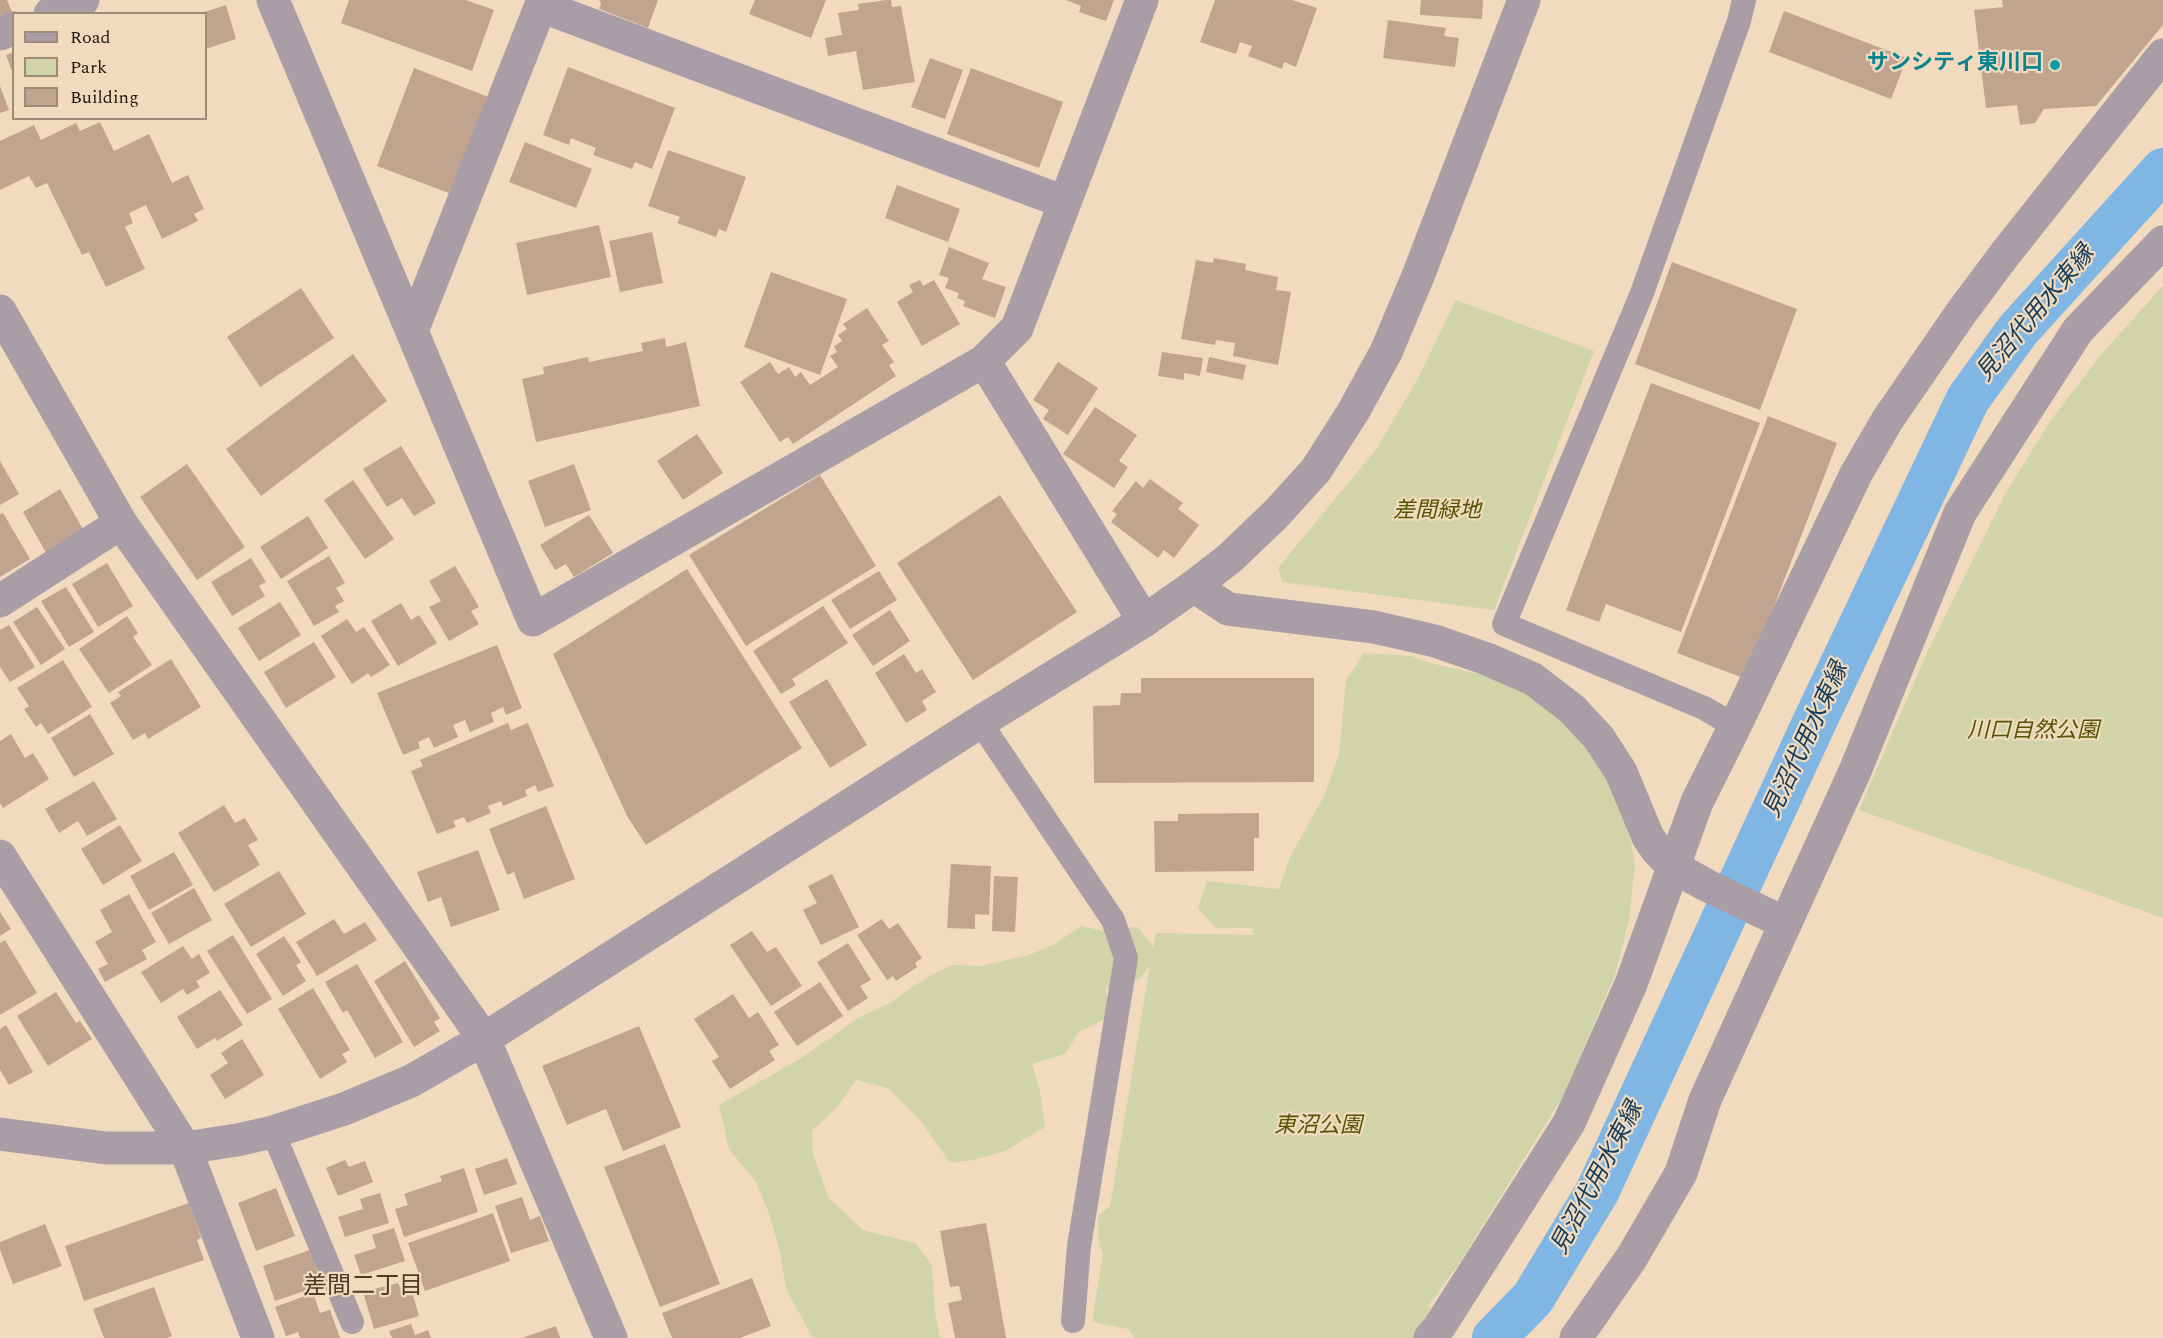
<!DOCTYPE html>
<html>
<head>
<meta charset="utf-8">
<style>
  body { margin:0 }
  #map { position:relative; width:2163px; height:1338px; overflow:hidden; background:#f1dabe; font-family:Spectral,serif }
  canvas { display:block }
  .legend { position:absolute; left:12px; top:12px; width:195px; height:108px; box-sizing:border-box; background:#f1dabe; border:2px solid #9d8c78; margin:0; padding:8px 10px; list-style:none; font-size:18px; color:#20180e }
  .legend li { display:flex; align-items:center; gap:12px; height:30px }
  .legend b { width:30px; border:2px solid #9d8c78 }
</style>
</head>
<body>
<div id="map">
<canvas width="2163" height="1338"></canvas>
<ul class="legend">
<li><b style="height:8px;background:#a99da6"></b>Road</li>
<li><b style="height:16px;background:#d1d4a8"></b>Park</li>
<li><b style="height:16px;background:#c1a490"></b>Building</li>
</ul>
</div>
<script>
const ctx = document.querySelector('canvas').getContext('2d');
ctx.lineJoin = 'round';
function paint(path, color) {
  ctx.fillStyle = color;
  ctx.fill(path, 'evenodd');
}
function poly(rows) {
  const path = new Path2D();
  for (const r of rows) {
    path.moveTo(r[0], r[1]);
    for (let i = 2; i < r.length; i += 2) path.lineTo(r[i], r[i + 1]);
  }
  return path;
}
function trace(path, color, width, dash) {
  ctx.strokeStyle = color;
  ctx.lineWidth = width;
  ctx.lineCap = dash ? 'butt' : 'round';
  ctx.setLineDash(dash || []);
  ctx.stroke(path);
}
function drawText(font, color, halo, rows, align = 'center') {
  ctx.font = font + ' Spectral,"Noto Sans JP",serif';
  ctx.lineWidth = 4.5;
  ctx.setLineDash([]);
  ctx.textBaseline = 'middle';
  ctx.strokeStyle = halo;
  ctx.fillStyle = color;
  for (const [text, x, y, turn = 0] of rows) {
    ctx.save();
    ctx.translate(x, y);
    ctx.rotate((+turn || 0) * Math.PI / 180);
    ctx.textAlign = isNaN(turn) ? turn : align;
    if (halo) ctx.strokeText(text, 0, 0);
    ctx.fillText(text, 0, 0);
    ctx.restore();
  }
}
const green = poly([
  [2163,286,2163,918,1859,810,1927,653,2005,494,2051,420,2104,351],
  [1456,300,1594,351,1494,610,1282,582,1278,568,1377,448,1417,380],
  [1364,653,1412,656,1426,662,1488,676,1539,698,1579,734,1623,800,1635,864,1629,920,1615,975,1564,1094,1460,1262,1428,1306,1431,1309,1415,1338,1135,1338,1128,1329,1092,1322,1103,1253,1099,1245,1098,1216,1110,1206,1150,965,1140,979,1106,989,1109,1017,1079,1032,1065,1054,1032,1064,1040,1092,1045,1127,1005,1151,973,1160,950,1163,921,1121,888,1088,856,1080,839,1105,812,1131,813,1153,828,1197,863,1230,915,1243,932,1265,935,1312,940,1338,813,1338,786,1289,780,1252,769,1213,756,1182,729,1149,719,1105,801,1058,860,1017,888,1004,926,978,952,965,981,966,1029,955,1055,944,1081,926,1104,931,1138,927,1153,947,1156,933,1254,935,1252,928,1216,928,1198,908,1207,881,1279,889,1290,857,1325,794,1339,754,1346,680]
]);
const canal = poly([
  [1494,1338,1533,1298,1597,1192,1814,723,1968,399,2018,330,2163,170]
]);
const building = poly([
  [0,0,7,0,12,12,0,16],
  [349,0,466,0,494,10,472,71,341,23],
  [599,0,658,0,648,28,599,9,601,3],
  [755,0,826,0,811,38,749,14],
  [886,0,891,0,892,7,901,6,915,82,863,90,856,51,828,56,825,38,842,35,838,13,859,10,858,4],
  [1066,0,1114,0,1106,21,1079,12,1081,6],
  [1215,0,1292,0,1317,8,1296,67,1284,62,1282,69,1248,56,1252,46,1240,42,1236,54,1200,42],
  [1421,0,1483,0,1482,19,1420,15],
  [2002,0,2163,0,2163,25,2096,106,2044,109,2035,123,2020,125,2017,105,1986,108,1974,10,2003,7],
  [226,5,236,39,206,49,206,14,201,13],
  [1784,11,1907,58,1891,99,1769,52],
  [1388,20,1446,28,1444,36,1459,38,1455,67,1383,58],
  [14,52,14,74,13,74,6,55],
  [930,58,963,70,945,119,911,107],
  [568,67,675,108,652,169,635,162,632,169,593,155,596,148,571,138,569,145,543,135],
  [414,68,491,98,454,195,377,166],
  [971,68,1063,102,1039,168,947,134],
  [0,86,9,110,0,113],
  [100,122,114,151,149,134,172,183,188,175,204,209,194,214,198,221,162,239,146,205,129,213,133,223,125,227,145,269,106,287,89,252,82,255,47,183,36,188,29,176,0,190,0,141,34,125,41,140,76,123,80,131],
  [525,142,592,169,576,208,509,182],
  [668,150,746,177,726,232,719,229,716,237,677,223,680,217,648,206],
  [897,185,960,209,948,242,885,218],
  [599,225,611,277,527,295,516,243],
  [652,232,663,283,620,292,609,241],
  [949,247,989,263,982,279,1006,287,995,318,963,306,965,301,957,298,959,293,945,288,949,278,939,275],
  [1214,258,1246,264,1245,270,1278,277,1276,290,1291,292,1278,365,1233,356,1235,343,1216,340,1215,345,1181,339,1196,260,1213,263],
  [1672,262,1797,309,1760,410,1635,364],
  [771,272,847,299,820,375,744,347],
  [920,280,923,286,934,280,960,324,922,346,897,302,913,292,909,285],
  [301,288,334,338,260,387,227,337],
  [867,308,889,341,882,345,894,362,889,365,896,376,793,444,788,437,780,442,740,382,770,362,778,374,789,367,795,377,801,372,810,385,838,367,830,356,837,352,834,346,842,341,838,335,847,329,843,324],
  [665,338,666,347,686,342,700,406,536,442,522,379,544,374,543,367,588,357,589,362,643,351,641,343],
  [1162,352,1203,358,1200,376,1184,373,1184,380,1158,376],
  [353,354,387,401,261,496,226,449],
  [1209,357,1246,365,1243,380,1206,372],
  [1058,362,1098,388,1068,435,1043,419,1049,410,1033,400],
  [1651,383,1760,423,1681,632,1606,604,1599,622,1566,610],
  [1095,407,1137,435,1119,461,1128,467,1114,488,1063,454],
  [1768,416,1837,443,1746,679,1677,653],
  [697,434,723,473,683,500,657,461],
  [401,446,436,503,414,516,402,498,387,507,363,469],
  [0,461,19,494,0,505],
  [187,464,245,547,197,580,140,497],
  [574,464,591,510,545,527,528,481],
  [820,475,876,566,746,646,689,555],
  [1150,479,1183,503,1178,509,1199,525,1174,558,1164,550,1158,558,1111,522,1117,514,1112,511,1136,481,1143,488],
  [353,480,394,539,365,559,324,500],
  [60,489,87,536,49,558,23,512],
  [1000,495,1077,612,973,680,897,563],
  [3,513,30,559,0,577,0,514],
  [589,515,613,553,574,577,566,564,555,570,540,545],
  [308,516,328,548,281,579,260,547],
  [329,556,345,583,336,588,344,601,335,606,339,612,314,626,287,581],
  [251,558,266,582,259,586,265,596,232,616,211,582],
  [107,563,133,606,98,627,72,584],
  [455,566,479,607,471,611,479,624,449,641,429,607,441,601,429,581],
  [687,569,802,748,646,845,627,816,553,654],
  [879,571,897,600,850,629,831,600],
  [66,587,94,632,69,647,41,601],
  [280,602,301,635,259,661,238,628],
  [401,603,411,620,419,615,437,643,398,666,371,621],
  [823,606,848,643,792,679,796,685,781,694,753,651],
  [37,607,65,649,41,665,13,622],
  [890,610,910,641,873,666,852,635],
  [127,616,138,633,133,637,152,665,109,693,79,649],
  [347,619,356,632,364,627,390,665,371,677,368,673,352,684,321,636],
  [9,625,35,667,10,682,0,667,0,630],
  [314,642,336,677,286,708,264,672],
  [497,645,522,708,506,715,503,707,491,713,494,722,470,732,465,720,453,725,458,737,434,748,429,737,418,742,420,748,403,755,377,693],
  [904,654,916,673,922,669,936,692,922,701,927,710,906,723,875,673],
  [171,659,201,707,148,739,145,733,133,740,110,703,121,696,118,692],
  [63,660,92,707,48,734,41,723,36,727,24,709,29,706,17,688],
  [1141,678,1314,678,1314,782,1094,783,1093,706,1120,705,1121,693,1141,693],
  [827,679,867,745,830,768,789,702],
  [90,714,114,754,74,777,51,738],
  [508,723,511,730,528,723,554,786,538,792,535,785,525,790,527,796,503,806,501,801,488,806,491,813,467,823,464,817,453,821,456,827,437,834,411,771,423,766,420,760],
  [11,734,25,758,33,753,49,779,3,808,0,803,0,741],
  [94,781,117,819,87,836,78,821,59,833,45,809],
  [224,805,235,823,245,818,258,840,248,845,260,865,214,892,178,833],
  [546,806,575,879,524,899,514,872,507,875,489,829],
  [1259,813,1259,838,1254,838,1254,871,1155,872,1154,821,1178,821,1178,814],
  [120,825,142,861,103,885,81,849],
  [478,850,500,910,451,927,441,897,428,902,417,872],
  [174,852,193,885,149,910,130,876],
  [951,864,991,866,989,915,975,914,975,929,947,928],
  [279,871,306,914,251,947,224,904],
  [832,874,859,927,821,945,803,910,817,903,808,886],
  [994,876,1018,877,1015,932,992,931],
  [194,888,212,920,169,944,151,913],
  [129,894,156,942,142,950,147,959,105,982,98,969,108,964,95,942,112,932,100,910],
  [0,912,11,929,0,936],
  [334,919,344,934,365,922,377,940,317,976,296,942],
  [882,919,889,929,898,923,922,958,915,963,917,967,896,981,893,976,887,980,857,935],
  [752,931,767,952,776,947,802,986,771,1006,730,945],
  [233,935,272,999,247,1014,207,951],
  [284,936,301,962,296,965,306,981,283,996,256,954],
  [5,940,37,993,0,1015,0,943],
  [848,943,871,980,860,986,868,998,848,1011,817,962],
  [183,946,192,959,199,954,210,973,196,981,200,987,187,995,183,989,161,1003,141,972],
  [405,961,440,1018,434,1022,440,1031,414,1047,374,981],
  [357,964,403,1042,375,1058,347,1010,343,1013,325,982],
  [820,982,843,1016,797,1046,774,1012],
  [313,988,350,1050,342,1054,347,1062,320,1079,278,1009],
  [220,990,243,1025,217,1041,215,1038,197,1049,177,1017],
  [56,992,76,1023,80,1021,92,1039,48,1066,17,1016],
  [733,994,749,1018,758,1012,779,1045,769,1051,775,1060,730,1089,712,1061,719,1057,694,1019],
  [6,1025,33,1072,9,1085,0,1070,0,1029],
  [639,1026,681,1127,623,1151,606,1109,567,1125,542,1066],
  [242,1039,264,1075,225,1099,210,1075,228,1063,221,1053],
  [665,1144,720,1284,660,1307,604,1167],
  [507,1158,517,1184,484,1195,475,1169],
  [345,1160,349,1167,365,1161,373,1182,338,1196,326,1168],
  [464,1168,478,1212,404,1237,395,1209,408,1205,404,1194,442,1181,440,1176],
  [276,1188,295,1236,256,1251,238,1203],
  [380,1193,389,1223,345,1237,338,1217,363,1209,360,1199],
  [522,1197,530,1220,540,1216,549,1241,511,1253,495,1206],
  [189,1203,201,1238,197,1240,204,1260,84,1301,65,1246],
  [493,1213,510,1261,425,1291,408,1243],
  [986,1223,1006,1338,955,1338,948,1303,962,1300,959,1286,950,1287,940,1231],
  [45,1224,62,1266,13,1284,0,1250,0,1242],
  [394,1228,405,1261,361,1275,354,1255,376,1248,372,1235],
  [310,1250,322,1285,275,1301,263,1266],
  [752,1278,771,1326,740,1338,672,1338,662,1313],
  [398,1283,400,1288,410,1285,419,1316,374,1329,363,1292],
  [154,1287,172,1336,167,1338,104,1338,93,1309],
  [313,1293,320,1313,330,1310,340,1338,300,1338,298,1332,286,1336,275,1307],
  [411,1324,415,1335,428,1330,431,1338,392,1338,389,1331],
  [556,1326,560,1338,522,1338]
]);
const service = poly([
  [980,722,1113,920,1126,958,1079,1246,1073,1321],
  [1735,726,1704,708,1504,624,1642,293,1739,21,1744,0],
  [273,1132,352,1322]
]);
const minor = poly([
  [273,0,533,620,984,361,1017,328,1142,0],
  [541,6,1064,202],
  [50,14,83,0],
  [0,34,14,28],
  [0,311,121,523,484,1039,611,1338],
  [412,331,543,0],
  [984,361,1144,621],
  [1194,586,1228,609,1374,627,1435,641,1487,659,1533,679,1572,709,1599,738,1621,772,1648,837,1657,850,1672,866,1706,885,1785,923],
  [0,601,121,523],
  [0,856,185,1148,258,1338],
  [1430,1338,1438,1329,1569,1123,1631,984,1697,802,1735,726,1856,474,1888,419,1961,313,2005,254,2163,55],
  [1576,1338,1632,1257,1681,1173,1705,1100,1855,771,1960,513,2078,330,2163,242]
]);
const tertiary = poly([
  [0,1134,106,1148,185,1148,237,1140,273,1132,344,1109,411,1081,484,1039,980,722,1144,621,1194,586,1230,558,1276,514,1316,470,1353,412,1386,352,1418,276,1524,0]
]);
const markers = [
  [2055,65,6,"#0f9aa8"]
];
const cultureNames = [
  ["サンシティ東川口",2043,65]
];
const parkNames = [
  ["差間緑地",1437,513],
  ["川口自然公園",2033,733],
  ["東沼公園",1318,1128]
];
const waterNames = [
  ["見沼代用水東縁",2037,315,-50],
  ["見沼代用水東縁",1808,741,-65],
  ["見沼代用水東縁",1599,1179,-62]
];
const neighbourhoodNames = [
  ["差間二丁目",363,1288]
];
paint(green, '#d1d4a8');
trace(canal, '#7fb6e3', 44);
paint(building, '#c1a490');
trace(service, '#a99da6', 24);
trace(minor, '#a99da6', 33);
trace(tertiary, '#a99da6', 33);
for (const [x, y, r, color] of markers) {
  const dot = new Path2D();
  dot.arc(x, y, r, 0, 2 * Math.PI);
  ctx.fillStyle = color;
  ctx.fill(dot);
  trace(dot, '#f1dabe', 2);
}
drawText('bold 22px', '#0d838f', '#f1dabe', cultureNames, 'right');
drawText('italic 22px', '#545503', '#f1dabe', parkNames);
drawText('italic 24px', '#143d5c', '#f1dabe', waterNames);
drawText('24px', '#4e3b24', '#f1dabe', neighbourhoodNames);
</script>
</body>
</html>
